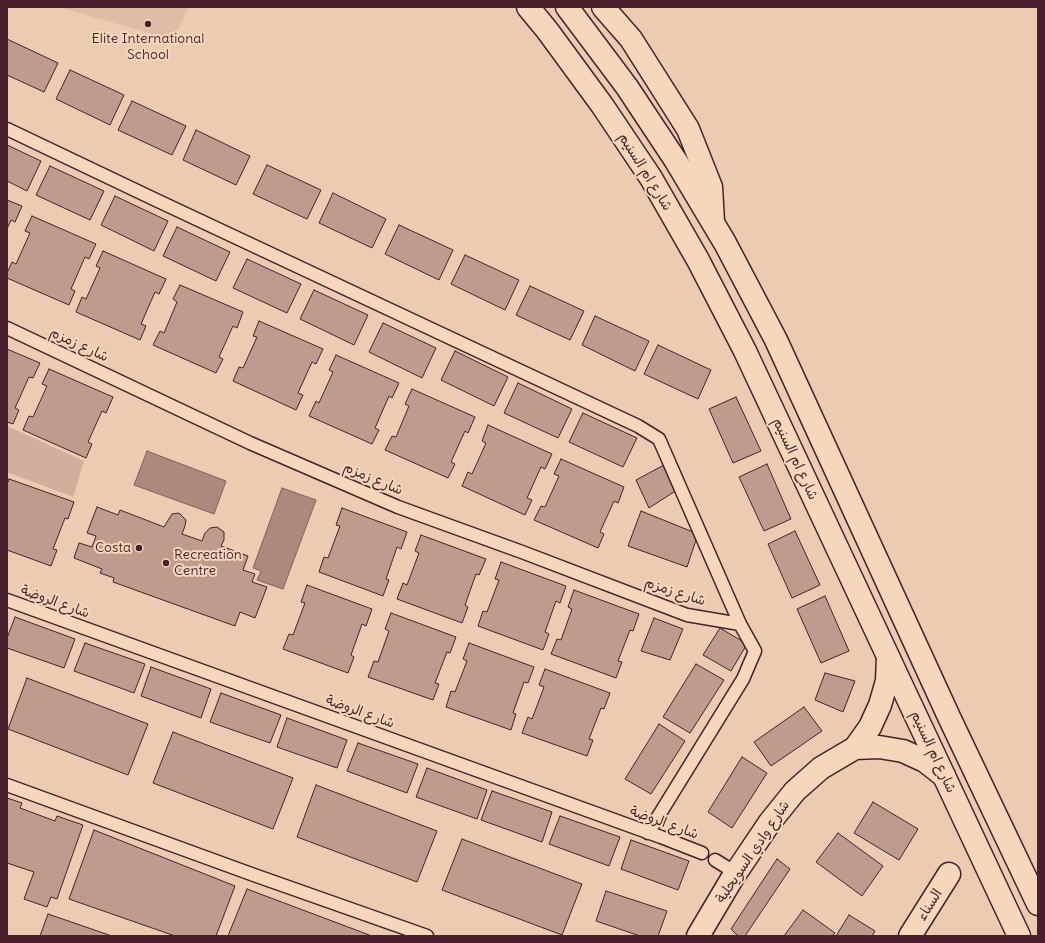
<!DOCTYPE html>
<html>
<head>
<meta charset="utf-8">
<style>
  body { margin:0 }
  #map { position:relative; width:1045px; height:943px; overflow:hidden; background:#ebccb2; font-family:Delius,sans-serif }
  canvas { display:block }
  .frame { position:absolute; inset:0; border:8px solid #4a1f2b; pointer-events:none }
</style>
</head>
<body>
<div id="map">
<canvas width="1045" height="943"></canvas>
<div class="frame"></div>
</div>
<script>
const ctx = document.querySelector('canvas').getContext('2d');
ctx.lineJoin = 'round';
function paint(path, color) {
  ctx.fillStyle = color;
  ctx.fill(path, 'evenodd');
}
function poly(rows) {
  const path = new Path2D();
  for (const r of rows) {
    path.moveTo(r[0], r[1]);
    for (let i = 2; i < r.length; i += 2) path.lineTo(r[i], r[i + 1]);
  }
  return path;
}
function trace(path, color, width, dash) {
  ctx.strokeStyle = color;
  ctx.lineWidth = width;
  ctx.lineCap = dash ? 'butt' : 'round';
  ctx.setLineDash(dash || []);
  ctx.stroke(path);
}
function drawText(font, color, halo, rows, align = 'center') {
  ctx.font = font + ' Delius,"Playpen Sans Arabic",sans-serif';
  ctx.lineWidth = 4;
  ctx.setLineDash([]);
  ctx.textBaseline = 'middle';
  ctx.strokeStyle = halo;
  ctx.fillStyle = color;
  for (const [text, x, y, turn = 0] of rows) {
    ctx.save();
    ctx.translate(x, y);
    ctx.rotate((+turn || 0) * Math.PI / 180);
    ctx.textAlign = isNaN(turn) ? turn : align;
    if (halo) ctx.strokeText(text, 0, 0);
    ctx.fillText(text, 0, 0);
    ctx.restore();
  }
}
const built = poly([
  [59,7,189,7,173,40]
]);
const green = poly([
  [7,426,84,461,73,497,7,472]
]);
const water = poly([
  [147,451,226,481,214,514,134,485,147,451],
  [282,488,316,500,283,589,257,580,261,571,253,568,282,488]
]);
const building = poly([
  [7,39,58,63,44,92,7,75,7,39],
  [70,70,124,95,110,125,56,99,70,70],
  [132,101,186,126,172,155,118,130,132,101],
  [196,130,250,156,236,185,183,160,196,130],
  [7,145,41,161,27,191,7,181,7,145],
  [267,165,321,190,307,219,253,194,267,165],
  [50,166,104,191,90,220,36,195,50,166],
  [333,193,386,219,372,248,319,223,333,193],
  [115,196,168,221,154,251,101,225,115,196],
  [7,200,22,206,15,222,11,220,7,229,7,200],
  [32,216,96,244,89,259,85,257,71,289,75,291,69,305,7,278,7,273,12,262,16,264,30,233,25,231,32,216],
  [399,225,453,250,439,280,385,254,399,225],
  [177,227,230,252,216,281,163,256,177,227],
  [103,251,166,279,159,294,155,292,141,324,146,326,140,340,76,312,82,297,86,299,100,268,96,266,103,251],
  [465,255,519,280,505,310,451,284,465,255],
  [247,259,301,284,287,313,233,288,247,259],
  [180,285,243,312,237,328,233,326,219,357,223,359,216,373,153,345,160,331,164,333,177,302,173,299,180,285],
  [530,286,584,311,570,340,516,315,530,286],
  [314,290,368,315,354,345,300,319,314,290],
  [595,316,649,341,635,371,582,345,595,316],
  [259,321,323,349,316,364,312,362,298,393,303,395,296,410,233,381,239,367,243,368,257,337,253,336,259,321],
  [383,323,436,348,422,378,369,352,383,323],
  [658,345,711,370,698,399,644,374,658,345],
  [7,349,40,363,33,378,29,377,15,408,19,410,13,424,7,422,7,349],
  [455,351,508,377,494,406,441,380,455,351],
  [336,355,399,383,392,398,389,396,375,428,379,430,372,444,309,416,316,401,319,403,333,372,329,370,336,355],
  [49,369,113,397,106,413,102,411,88,442,92,444,86,458,23,430,29,416,33,417,47,386,42,384,49,369],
  [518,383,572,409,558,438,504,413,518,383],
  [412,389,475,417,468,433,465,431,451,462,455,464,448,478,385,450,392,436,396,437,409,406,405,404,412,389],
  [736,397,761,451,733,463,709,409,736,397],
  [583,413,637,438,623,467,569,442,583,413],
  [488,425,552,454,545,469,541,467,527,498,532,500,525,515,462,486,468,472,472,474,486,443,482,441,488,425],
  [561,459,624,487,618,503,614,501,600,532,604,534,598,548,534,520,541,506,545,507,559,476,554,474,561,459],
  [767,464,791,519,764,531,739,477,767,464],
  [664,465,677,490,649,508,636,480,664,465],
  [9,479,74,502,68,519,65,518,53,549,57,550,51,566,7,550,7,484,9,479],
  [97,507,118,515,120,510,164,527,172,514,179,513,186,520,185,526,182,534,202,541,205,533,210,528,217,527,224,532,224,540,221,546,248,556,243,570,255,574,252,582,267,587,255,618,240,612,235,626,113,582,114,578,100,573,102,569,74,558,79,543,92,547,96,536,87,533,97,507],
  [342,508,407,532,401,549,397,547,386,579,389,580,383,596,319,572,324,557,328,558,340,526,336,525,342,508],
  [641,511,698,534,687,567,628,546,641,511],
  [795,531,820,585,792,598,768,544,795,531],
  [421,535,486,559,479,575,476,574,465,605,468,607,462,623,397,599,403,583,407,585,419,553,415,551,421,535],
  [501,562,566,586,560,603,556,601,545,632,549,634,543,650,478,626,483,611,487,612,499,580,495,579,501,562],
  [307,585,372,609,366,626,362,624,351,655,354,657,348,673,283,649,289,634,293,635,305,603,301,602,307,585],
  [574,590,639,614,633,631,630,630,618,661,622,662,616,678,551,654,557,639,561,640,572,609,568,607,574,590],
  [825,596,849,651,821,663,797,609,825,596],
  [391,613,456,637,450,653,447,652,435,683,439,684,433,700,368,677,374,661,378,662,389,631,385,629,391,613],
  [15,617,75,639,64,668,7,648,7,638,15,617],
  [654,618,683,629,670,660,641,651,654,618],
  [720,628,747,644,731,671,703,655,720,628],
  [85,643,145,664,134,693,74,671,85,643],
  [469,643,534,667,528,683,524,682,513,713,516,714,511,730,446,707,451,691,455,692,467,661,463,659,469,643],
  [696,664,724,680,690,733,663,717,696,664],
  [151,667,211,689,201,718,141,696,151,667],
  [545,669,610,693,604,709,601,708,589,739,593,740,587,756,522,733,528,717,532,719,544,687,539,685,545,669],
  [825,673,855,681,843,712,815,700,825,673],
  [27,678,148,724,128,775,8,729,27,678],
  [221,693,281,715,270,743,210,722,221,693],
  [804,707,822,731,771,766,754,742,804,707],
  [287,718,347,740,337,768,277,747,287,718],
  [659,724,685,741,651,794,625,779,659,724],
  [173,732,293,778,273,829,153,783,173,732],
  [358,743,418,764,407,793,347,771,358,743],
  [742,757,767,773,732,828,708,812,742,757],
  [427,768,487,790,477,819,416,797,427,768],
  [316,785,437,831,417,882,297,837,316,785],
  [492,791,552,812,542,842,481,820,492,791],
  [7,798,22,803,20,808,55,821,57,816,83,825,57,899,51,897,47,907,24,899,34,872,7,863,7,798],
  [873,802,918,829,899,860,854,833,873,802],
  [560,816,620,837,609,866,549,844,560,816],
  [94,830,235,886,216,936,175,936,69,899,94,830],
  [838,833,883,866,862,896,816,862,838,833],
  [462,839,582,884,562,935,442,890,462,839],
  [631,840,689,861,678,890,621,869,631,840],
  [777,859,790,869,745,936,738,936,731,929,777,859],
  [247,889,372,936,228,936,247,889],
  [606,891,667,911,658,936,640,936,596,921,606,891],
  [803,910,835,933,832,936,784,936,803,910],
  [48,914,112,936,40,936,48,914],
  [849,915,875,931,872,936,836,936,849,915]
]);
const lane = poly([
  [7,129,156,200,638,426,659,439,740,624,755,651,743,679,648,833],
  [7,328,250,443,398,507,522,552,687,615,740,624],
  [7,600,661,837,702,853],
  [7,785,254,875,427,936],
  [715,860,736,873]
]);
const street = poly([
  [603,7,631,39,688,129,711,187,713,222],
  [855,748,879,747,903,751,925,761,944,776],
  [698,936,733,877,770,822,795,791,821,768,855,748,870,727,880,705,887,681,888,657],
  [910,936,949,874]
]);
const secondary = poly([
  [528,7,547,30,602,105,651,178,698,260,745,351,1019,936],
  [567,7,627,87,676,161,725,243,776,340,949,717,1038,904]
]);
const markers = [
  [148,24,4,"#4a1f2b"],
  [139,548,4,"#4a1f2b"],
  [166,563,4,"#4a1f2b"]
];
const poiNames = [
  ["Elite International",148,39],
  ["School",148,55],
  ["Costa",131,548,"right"],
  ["Recreation",174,555,"left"],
  ["Centre",174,571,"left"]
];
const streetNames = [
  ["شارع ام السنيم",645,172,58],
  ["شارع زمزم",79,345,25],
  ["شارع ام السنيم",795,459,65],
  ["شارع زمزم",373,479,23],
  ["شارع زمزم",675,592,18],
  ["شارع الروضة",55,602,20],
  ["شارع الروضة",360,712,20],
  ["شارع ام السنيم",933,752,65],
  ["شارع الروضة",664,823,20],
  ["شارع وادي السويحلية",753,852,-56],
  ["السناء",930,905,-58]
];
paint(built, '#debda7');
paint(green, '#d0af9c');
paint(water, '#ac887d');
trace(water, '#855e5c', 1);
paint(building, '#be9b8d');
trace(building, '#4a1f2b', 1);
trace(lane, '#4a1f2b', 15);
trace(street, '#4a1f2b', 25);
trace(secondary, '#4a1f2b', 25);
trace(lane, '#f5d7bb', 12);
trace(street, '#f5d7bb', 22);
trace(secondary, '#f5d7bb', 22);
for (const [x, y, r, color] of markers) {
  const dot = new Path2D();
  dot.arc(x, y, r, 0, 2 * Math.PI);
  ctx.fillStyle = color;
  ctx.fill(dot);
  trace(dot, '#f5d7bb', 1.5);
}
drawText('14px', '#4a1f2b', '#f5d7bb', poiNames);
drawText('14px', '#4a1f2b', '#f5d7bb', streetNames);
</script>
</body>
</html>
